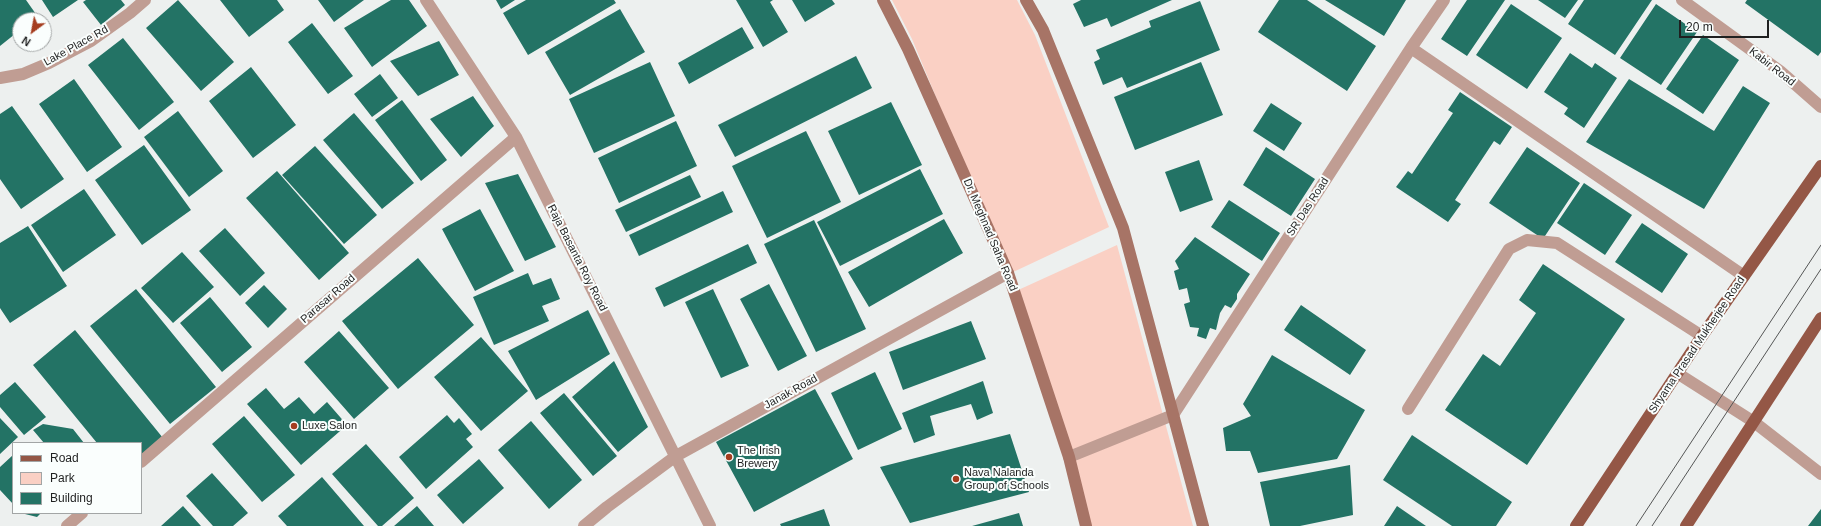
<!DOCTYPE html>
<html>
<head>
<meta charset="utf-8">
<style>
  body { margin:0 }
  #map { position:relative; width:1821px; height:526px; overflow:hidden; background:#edf0ef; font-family:Arial,sans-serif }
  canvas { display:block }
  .legend { position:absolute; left:12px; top:442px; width:130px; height:72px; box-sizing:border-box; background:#fafefd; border:1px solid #a2a5a5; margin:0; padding:5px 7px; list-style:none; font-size:12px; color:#1f2020 }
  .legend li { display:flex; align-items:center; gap:8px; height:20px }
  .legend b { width:20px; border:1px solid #a2a5a5 }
  .north { position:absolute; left:12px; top:12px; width:40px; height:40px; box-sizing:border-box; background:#fafefd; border:1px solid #a2a5a5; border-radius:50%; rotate:212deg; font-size:11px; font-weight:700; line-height:16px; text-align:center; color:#1f2020 }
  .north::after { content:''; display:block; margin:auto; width:14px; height:18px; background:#a53d1f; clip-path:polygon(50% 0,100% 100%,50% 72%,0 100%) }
  .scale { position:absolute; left:1679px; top:20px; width:90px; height:18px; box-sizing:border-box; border:2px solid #1f2020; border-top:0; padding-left:5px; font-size:12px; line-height:14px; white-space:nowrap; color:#1f2020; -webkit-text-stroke:3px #fafefd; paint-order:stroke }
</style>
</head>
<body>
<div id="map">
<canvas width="1821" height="526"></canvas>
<ul class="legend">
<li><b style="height:5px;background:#945746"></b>Road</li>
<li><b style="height:11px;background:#fad0c4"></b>Park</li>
<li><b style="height:11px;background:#237365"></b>Building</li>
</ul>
<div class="north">N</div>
<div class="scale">20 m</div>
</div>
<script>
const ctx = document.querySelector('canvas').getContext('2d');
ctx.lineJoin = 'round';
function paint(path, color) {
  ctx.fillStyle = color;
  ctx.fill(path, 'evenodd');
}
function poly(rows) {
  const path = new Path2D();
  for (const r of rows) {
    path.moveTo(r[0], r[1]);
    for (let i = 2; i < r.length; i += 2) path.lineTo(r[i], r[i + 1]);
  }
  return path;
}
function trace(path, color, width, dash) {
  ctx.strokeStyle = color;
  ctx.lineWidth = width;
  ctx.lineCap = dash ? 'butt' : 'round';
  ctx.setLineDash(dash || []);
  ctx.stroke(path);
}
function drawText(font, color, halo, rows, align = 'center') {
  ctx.font = font + ' Arial,sans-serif';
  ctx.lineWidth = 4;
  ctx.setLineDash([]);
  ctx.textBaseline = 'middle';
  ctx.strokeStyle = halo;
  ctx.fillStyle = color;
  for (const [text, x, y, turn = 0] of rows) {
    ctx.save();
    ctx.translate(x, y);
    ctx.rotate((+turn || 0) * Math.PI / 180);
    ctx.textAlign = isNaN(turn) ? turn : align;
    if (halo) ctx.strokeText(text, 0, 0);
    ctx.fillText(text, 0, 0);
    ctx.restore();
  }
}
const green = poly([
  [892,0,1017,0,1035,35,1109,227,1009,274,912,39],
  [1117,245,1193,526,1090,526,1016,291]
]);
const building = poly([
  [0,0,26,0,38,17,34,20,20,20,20,30,0,46],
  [42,0,78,0,53,17],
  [86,0,121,0,125,5,101,25,83,2],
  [178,0,234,62,201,91,146,28],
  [220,0,277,0,284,10,249,37],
  [318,0,364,0,334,22],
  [391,0,409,0,427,26,372,67,344,28],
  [496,0,515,0,501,9],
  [526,0,614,0,616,3,528,55,503,13],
  [736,0,773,0,770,2,788,32,763,47],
  [792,0,832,0,835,4,805,22],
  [1081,0,1172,0,1111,27,1107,18,1084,27,1073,4],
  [1279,0,1307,0,1376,46,1347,91,1258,32],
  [1325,0,1406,0,1384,36],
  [1467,0,1505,0,1467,56,1441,39],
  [1538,0,1578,0,1565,18],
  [1584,0,1652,0,1615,55,1568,24],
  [1747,0,1821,0,1821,52,1818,56,1745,3],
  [1200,1,1220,50,1127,88,1122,77,1103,85,1094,62,1100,59,1096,50,1151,27,1149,21],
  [1511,4,1562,38,1527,89,1476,55],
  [1656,4,1697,32,1661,85,1620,58],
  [620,9,645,52,570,95,545,52],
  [312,23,353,76,328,94,288,42],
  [742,27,754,48,689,84,678,63],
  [1703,35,1739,60,1703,114,1666,89],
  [123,38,174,102,139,130,88,65],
  [439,41,459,75,418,96,390,61],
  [1570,53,1592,68,1595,63,1617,78,1584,128,1564,114,1568,108,1544,92],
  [856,56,872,88,735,157,718,125],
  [650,62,675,116,594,153,569,99],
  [1201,62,1223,115,1135,150,1114,97],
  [251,67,296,125,253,158,209,101],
  [380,74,398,98,372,117,354,94],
  [74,79,122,147,87,172,39,104],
  [1629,79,1714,131,1743,86,1770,103,1704,209,1586,142],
  [1460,92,1512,127,1500,145,1494,141,1455,200,1461,204,1448,222,1396,187,1408,171,1412,174,1453,113,1448,110],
  [473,96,494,126,461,157,430,119],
  [402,100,447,160,421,181,375,120],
  [891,102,922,165,859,195,828,131],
  [1271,103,1302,123,1284,151,1253,131],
  [12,106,64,179,21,209,0,179,0,114],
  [178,111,223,171,189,197,144,137],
  [354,113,414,183,382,209,323,140],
  [676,121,697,166,619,203,598,158],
  [806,131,841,202,767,238,732,166],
  [144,145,191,210,142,245,95,180],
  [315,146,377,215,344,244,282,175],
  [1266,147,1315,179,1291,216,1243,185],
  [1527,147,1580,183,1543,239,1489,203],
  [1199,160,1213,200,1180,212,1165,172],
  [920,169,943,214,840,266,817,222],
  [277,171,349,253,319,280,246,198],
  [518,174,556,247,525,261,485,183],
  [690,175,701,197,626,232,615,210],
  [1584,183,1632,215,1605,255,1557,223],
  [84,189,116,235,63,272,31,225],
  [723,191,733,212,639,256,629,235],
  [1229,200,1280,233,1262,261,1211,227],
  [480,209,514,271,475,291,442,229],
  [944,219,963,253,869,307,848,272],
  [814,220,866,329,816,352,764,244],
  [1642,223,1688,254,1662,293,1615,262],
  [28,226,67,286,10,323,0,308,0,243],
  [225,228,265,273,240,296,199,251],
  [1195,237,1250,274,1237,294,1237,299,1231,308,1225,305,1220,313,1216,330,1210,328,1206,339,1197,336,1199,328,1190,327,1184,304,1190,302,1187,288,1179,290,1174,271,1179,269,1175,261],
  [748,244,757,263,664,307,655,288],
  [182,252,214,287,173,323,141,288],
  [418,258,474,325,398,389,342,321],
  [1543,264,1625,319,1527,465,1445,410,1483,354,1500,366,1536,313,1519,300],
  [528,273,533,285,551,278,560,299,542,306,549,321,494,345,473,297],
  [769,284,807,356,778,371,740,299],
  [264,285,287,309,268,328,245,303],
  [136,289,216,387,170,424,90,326],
  [713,289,749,366,721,378,685,302],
  [210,297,252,347,222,372,180,323],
  [1301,305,1366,350,1350,375,1284,330],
  [588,310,610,354,536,400,508,351],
  [971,321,986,359,903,390,889,352],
  [75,330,163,438,141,456,141,443,97,443,33,365],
  [339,331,389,388,354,419,304,362],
  [481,337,528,391,481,431,434,377],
  [1272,355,1365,410,1337,459,1258,473,1250,451,1226,451,1223,428,1251,416,1243,404],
  [614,361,648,427,618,452,572,397],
  [875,372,902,429,858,450,831,393],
  [983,381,993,413,977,420,971,404,930,416,935,435,914,443,902,413],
  [15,382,46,417,24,435,0,407,0,395],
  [266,388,284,409,299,397,314,414,327,402,347,425,301,465,247,404],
  [815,389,853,459,754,512,716,442],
  [564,393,617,456,593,476,540,413],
  [447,415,454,423,459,418,472,434,466,439,473,447,426,489,399,457],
  [244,416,295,475,262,502,212,444],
  [0,418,18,437,0,454],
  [531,421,582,480,549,509,498,450],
  [43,424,73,429,84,443,44,443,33,430],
  [1010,434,1029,492,910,523,880,467],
  [1412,435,1512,502,1496,526,1452,526,1383,480],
  [366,444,414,498,382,526,378,526,332,474],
  [13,455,13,504,0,490,0,467],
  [479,459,504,488,463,524,437,495],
  [1350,465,1353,515,1300,526,1270,526,1260,482],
  [212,473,248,513,233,526,213,526,186,496],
  [322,477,364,526,287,526,278,516],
  [183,506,201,526,161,526],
  [417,506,434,526,394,526],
  [1397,506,1426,526,1384,526],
  [824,509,830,526,781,526,780,524],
  [1821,509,1821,526,1808,526],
  [21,513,41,513,37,517],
  [1019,513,1023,526,972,526]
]);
const lane = poly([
  [1408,409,1509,249,1527,240,1557,243,1702,336]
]);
const street = poly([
  [426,0,516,137,710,526],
  [1682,0,1780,71,1821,107],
  [1411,48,1744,276],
  [0,78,23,74,49,63,91,41,130,13,145,0],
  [1677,373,1754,422,1821,474],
  [1069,457,1173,415,1411,48,1444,0],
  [141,462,516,137],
  [67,526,82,513],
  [584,526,607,507,676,456,1008,273]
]);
const secondary = poly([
  [883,0,908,49,1008,273,1069,457,1086,526],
  [1026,0,1043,30,1123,228,1203,526]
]);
const primary = poly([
  [1576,526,1702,336,1821,166],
  [1686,526,1821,318]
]);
const tram = poly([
  [1636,526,1821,245],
  [1652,526,1821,269]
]);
const markers = [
  [294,426,4,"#a53d1f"],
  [729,457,4,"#a53d1f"],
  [956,479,4,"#a53d1f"]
];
const streetNames = [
  ["Lake Place Rd",76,46,-29],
  ["Kabir Road",1772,67,38],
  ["SR Das Road",1308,207,-57],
  ["Dr. Meghnad Saha Road",990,235,67],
  ["Raja Basanta Roy Road",577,258,63],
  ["Parasar Road",328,299,-41],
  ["Shyama Prasad Mukherjee Road",1697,345,-56],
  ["Janak Road",791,392,-29]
];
const poiNames = [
  ["Luxe Salon",302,426],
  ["The Irish",737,451],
  ["Brewery",737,464],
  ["Nava Nalanda",964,473],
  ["Group of Schools",964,486]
];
paint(green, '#fad0c4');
paint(building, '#237365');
trace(lane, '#c09d93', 12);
trace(street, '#c09d93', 12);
trace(secondary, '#a77466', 12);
trace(primary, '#945746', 12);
trace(tram, '#555656', 1);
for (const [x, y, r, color] of markers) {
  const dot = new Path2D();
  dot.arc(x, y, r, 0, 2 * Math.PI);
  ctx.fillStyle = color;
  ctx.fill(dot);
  trace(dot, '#fafefd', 1.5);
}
drawText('11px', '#1f2020', '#fafefd', streetNames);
drawText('11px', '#1f2020', '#fafefd', poiNames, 'left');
</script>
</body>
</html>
